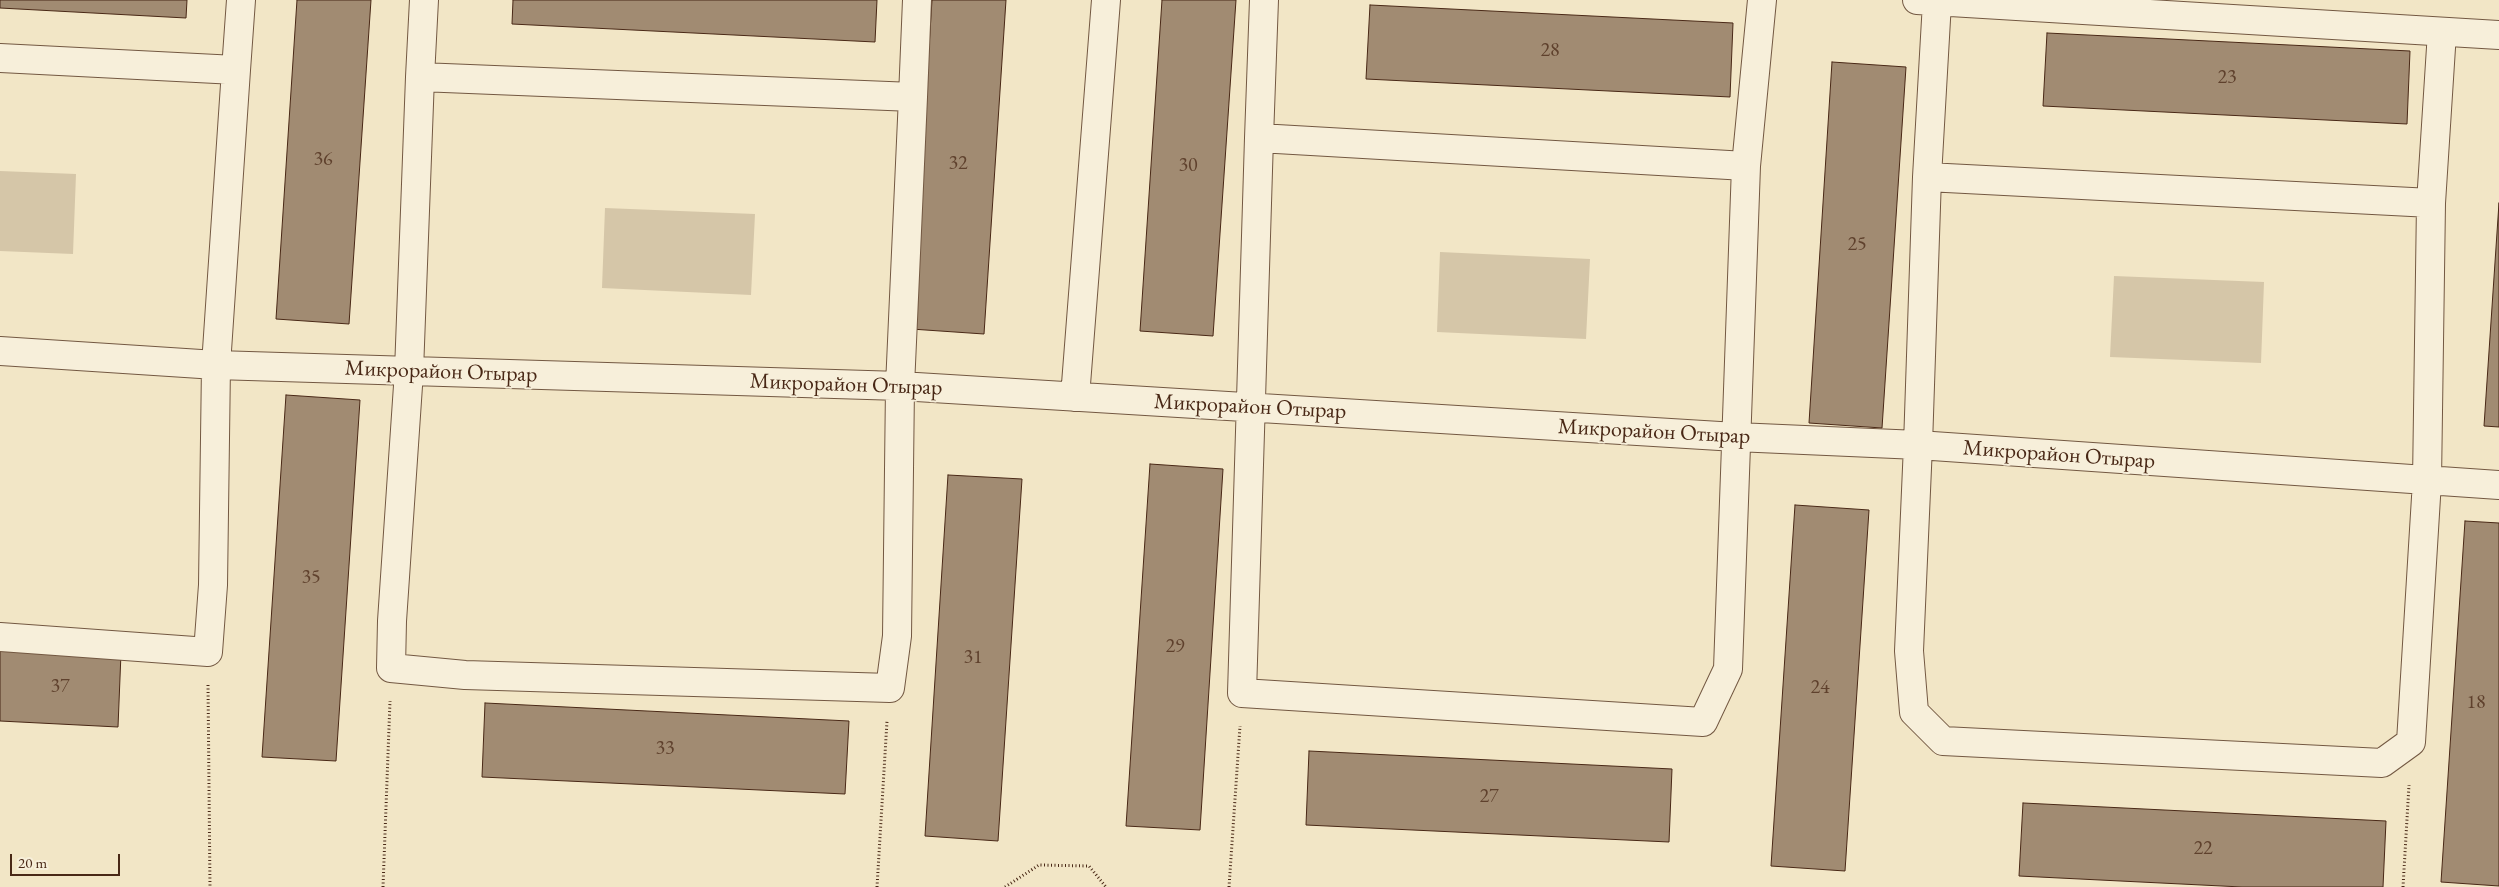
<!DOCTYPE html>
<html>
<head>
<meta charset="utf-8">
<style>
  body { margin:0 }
  #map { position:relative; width:2499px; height:887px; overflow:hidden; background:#f2e6c6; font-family:"EB Garamond",serif }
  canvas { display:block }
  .scale { position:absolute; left:10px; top:854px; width:110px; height:22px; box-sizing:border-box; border:2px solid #492816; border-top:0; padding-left:6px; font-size:15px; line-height:18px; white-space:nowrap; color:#492816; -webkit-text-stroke:4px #f7efda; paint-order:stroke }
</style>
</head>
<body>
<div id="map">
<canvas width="2499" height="887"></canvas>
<div class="scale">20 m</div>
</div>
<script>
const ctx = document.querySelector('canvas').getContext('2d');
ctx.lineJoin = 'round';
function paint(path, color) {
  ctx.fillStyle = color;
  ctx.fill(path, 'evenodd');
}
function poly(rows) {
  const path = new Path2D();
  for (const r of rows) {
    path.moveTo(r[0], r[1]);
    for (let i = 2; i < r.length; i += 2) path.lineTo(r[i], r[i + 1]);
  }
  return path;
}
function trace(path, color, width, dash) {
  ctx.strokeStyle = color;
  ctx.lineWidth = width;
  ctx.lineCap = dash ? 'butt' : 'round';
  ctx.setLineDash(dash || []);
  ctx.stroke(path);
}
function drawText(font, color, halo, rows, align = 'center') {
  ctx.font = font + ' "EB Garamond",serif';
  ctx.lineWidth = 4;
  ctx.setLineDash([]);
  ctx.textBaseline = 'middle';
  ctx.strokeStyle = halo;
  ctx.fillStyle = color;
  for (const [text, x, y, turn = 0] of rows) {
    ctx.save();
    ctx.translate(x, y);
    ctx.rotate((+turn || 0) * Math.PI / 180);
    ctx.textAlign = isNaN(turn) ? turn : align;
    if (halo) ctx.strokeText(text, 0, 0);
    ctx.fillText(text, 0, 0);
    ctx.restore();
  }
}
const green = poly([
  [0,171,76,174,73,254,0,251],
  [605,208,755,214,751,295,602,288],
  [1440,252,1590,259,1586,339,1437,332],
  [2114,276,2264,282,2261,363,2110,357]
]);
const building = poly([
  [0,0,187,0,186,18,0,8,0,0],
  [297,0,371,0,349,324,276,319,297,0],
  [513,0,877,0,875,42,512,24,513,0],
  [932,0,1006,0,984,334,911,329,932,0],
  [1162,0,1236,0,1213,336,1140,331,1162,0],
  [1370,5,1733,23,1730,97,1366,79,1370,5],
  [2047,33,2410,51,2407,124,2043,106,2047,33],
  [1832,62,1906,67,1882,428,1809,423,1832,62],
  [2499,203,2499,427,2484,426,2499,203],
  [286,395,360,400,336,761,262,757,286,395],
  [1150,464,1223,469,1200,830,1126,826,1150,464],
  [948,475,1022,479,998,841,925,836,948,475],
  [1795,505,1869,510,1845,871,1771,866,1795,505],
  [2465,521,2499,523,2499,886,2441,882,2465,521],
  [0,648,121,653,118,727,0,721,0,648],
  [485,703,849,721,845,794,482,777,485,703],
  [1309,751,1672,769,1669,842,1306,825,1309,751],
  [2023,803,2386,821,2383,887,2242,887,2019,876,2023,803]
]);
const path = poly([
  [208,685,210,887],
  [383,887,390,701],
  [877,887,887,721],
  [1005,887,1039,865,1089,866,1106,887],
  [1229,887,1240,726],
  [2403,887,2409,785]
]);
const minor = poly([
  [1917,0,2499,35],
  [0,58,236,70,216,365,213,585,208,652,0,637],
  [236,70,241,0],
  [420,77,913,97,900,386,897,636,890,688,465,675,391,668,392,621,409,371,420,77],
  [420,77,424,0],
  [913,97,917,0],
  [1259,138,1746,166,1728,669,1703,722,1242,693,1259,138],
  [1259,138,1264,0],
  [1746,166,1762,0],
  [1927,177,2431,203,2427,481,2411,742,2382,763,1943,741,1914,712,1909,651,1918,445,1927,177],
  [1927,177,1937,2],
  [2431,203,2442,32],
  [0,351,216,365,900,386,1736,437,1918,445,2499,485],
  [1075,397,1106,0]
]);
const numberNames = [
  ["28",1550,51],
  ["23",2227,78],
  ["36",323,160],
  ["32",958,164],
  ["30",1188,166],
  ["25",1857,245],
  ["35",311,578],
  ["29",1175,647],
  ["31",973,658],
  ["37",60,687],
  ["24",1820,688],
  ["18",2476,703],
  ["33",665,749],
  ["27",1489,797],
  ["22",2203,849]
];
const streetNames = [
  ["Микрорайон Отырар",441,372,2],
  ["Микрорайон Отырар",846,385,2],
  ["Микрорайон Отырар",1250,407,3],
  ["Микрорайон Отырар",1654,432,3],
  ["Микрорайон Отырар",2059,455,4]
];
paint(green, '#d5c6a8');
paint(building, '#a18b72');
trace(building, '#492816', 1);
trace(minor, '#735842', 30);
trace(path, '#492816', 3, [1, 2.5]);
trace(minor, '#f7efda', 28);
drawText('20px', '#5f412d', null, numberNames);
drawText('22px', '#492816', '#f7efda', streetNames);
</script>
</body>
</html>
